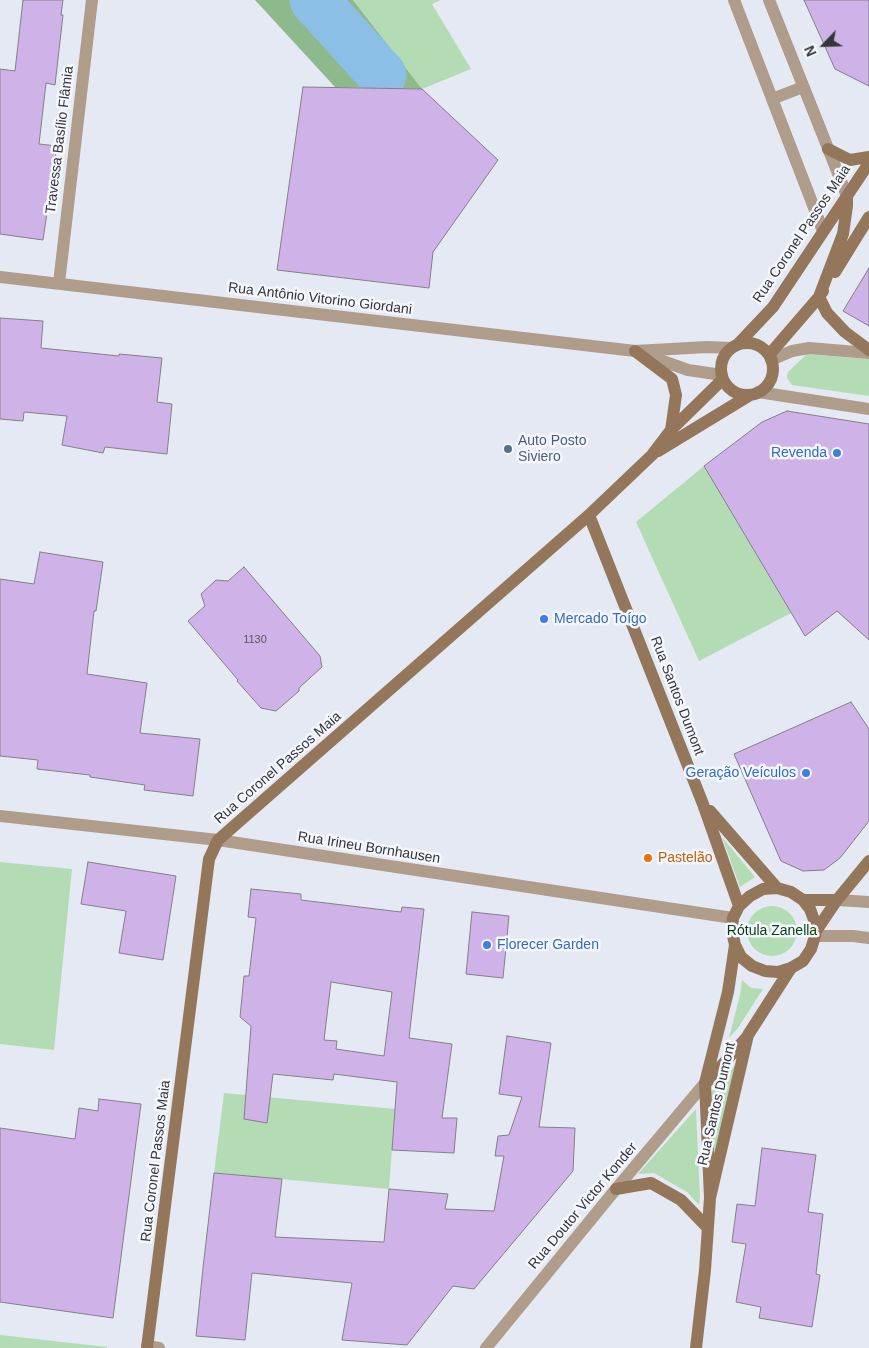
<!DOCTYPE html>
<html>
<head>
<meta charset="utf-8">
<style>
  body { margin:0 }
  #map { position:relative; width:869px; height:1348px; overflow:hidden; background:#e5e9f4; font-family:Helvetica,sans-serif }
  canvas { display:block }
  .north { position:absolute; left:799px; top:20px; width:50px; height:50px; -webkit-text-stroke:4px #f4f7fd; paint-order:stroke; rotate:246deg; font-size:14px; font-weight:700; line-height:20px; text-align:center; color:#35363a }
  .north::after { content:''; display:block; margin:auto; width:18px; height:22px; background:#35363a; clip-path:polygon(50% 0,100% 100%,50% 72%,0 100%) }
</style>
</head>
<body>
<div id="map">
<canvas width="869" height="1348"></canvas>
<div class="north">N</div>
</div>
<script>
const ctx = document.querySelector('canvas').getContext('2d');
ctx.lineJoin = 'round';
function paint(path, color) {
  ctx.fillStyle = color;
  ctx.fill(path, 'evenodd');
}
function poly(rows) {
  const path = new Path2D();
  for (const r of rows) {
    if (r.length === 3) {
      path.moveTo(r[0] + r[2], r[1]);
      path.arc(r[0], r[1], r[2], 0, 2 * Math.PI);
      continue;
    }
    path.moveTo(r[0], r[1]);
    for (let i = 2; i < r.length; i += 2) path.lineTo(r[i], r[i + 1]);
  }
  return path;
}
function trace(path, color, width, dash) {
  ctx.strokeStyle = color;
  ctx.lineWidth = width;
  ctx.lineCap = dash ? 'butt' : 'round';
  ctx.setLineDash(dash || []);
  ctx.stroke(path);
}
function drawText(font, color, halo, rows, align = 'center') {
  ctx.font = font + ' Helvetica,sans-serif';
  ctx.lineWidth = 5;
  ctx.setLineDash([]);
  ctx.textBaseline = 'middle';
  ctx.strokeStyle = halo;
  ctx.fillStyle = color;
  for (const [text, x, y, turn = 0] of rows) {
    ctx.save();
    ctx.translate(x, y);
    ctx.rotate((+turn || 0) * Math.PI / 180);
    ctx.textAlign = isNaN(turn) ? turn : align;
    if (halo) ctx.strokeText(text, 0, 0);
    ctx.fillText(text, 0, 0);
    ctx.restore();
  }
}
const green = poly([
  [353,0,441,0,432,4,471,69,422,89],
  [807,354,869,359,869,396,792,385,787,378,788,372],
  [704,466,791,613,699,661,636,522],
  [722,837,755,877,740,887],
  [0,862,72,869,54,1050,0,1044],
  [772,931,25],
  [742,980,751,988,763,989,738,1028,729,1038,740,995],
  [736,1064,714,1159,711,1092],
  [224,1093,395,1109,389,1189,214,1173],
  [696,1109,700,1198,699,1205,687,1192,654,1173,638,1174],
  [0,1335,107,1347,107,1348,0,1348]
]);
const forest = poly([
  [255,0,353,0,422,89,335,87]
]);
const river = poly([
  [314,0,382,75]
]);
const building = poly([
  [23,0,63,0,61,15,63,15,55,85,46,83,39,144,57,146,43,240,0,234,0,69,15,71,23,0],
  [804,0,869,0,869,86,835,69,804,0],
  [303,87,422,89,498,160,433,252,429,288,277,270,303,87],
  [869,268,869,326,843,311,869,268],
  [0,318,43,321,41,348,119,356,119,354,162,358,157,402,172,404,167,454,105,447,103,453,62,445,67,416,24,412,23,421,0,419,0,318],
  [787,411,869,424,869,640,837,611,805,636,704,466,762,422,787,411],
  [40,552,103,562,96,611,94,611,87,674,147,683,140,733,200,739,193,796,144,790,145,785,90,777,90,775,37,769,38,760,0,756,0,579,34,584,40,552],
  [244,567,320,656,322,667,299,688,299,691,276,711,261,708,237,681,238,680,188,621,205,606,201,594,216,580,228,581,244,567],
  [851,702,869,729,869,821,840,858,824,870,803,871,781,861,734,754,851,702],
  [88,862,176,876,163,960,119,953,126,911,81,904,88,862],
  [251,889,301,894,301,900,401,912,402,907,424,909,409,1038,452,1044,442,1118,457,1118,454,1153,392,1150,397,1082,334,1074,333,1080,273,1074,267,1123,244,1119,251,1026,240,1017,244,976,249,976,256,918,248,917,251,889],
  [331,982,392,992,384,1056,336,1049,337,1041,324,1040,331,982],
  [472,912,509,916,503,978,466,974,472,912],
  [507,1036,551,1043,539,1127,575,1128,573,1171,474,1289,453,1286,407,1345,342,1340,352,1283,252,1273,245,1340,196,1336,203,1268,214,1173,282,1179,275,1237,384,1242,389,1189,448,1194,445,1209,494,1211,504,1156,495,1156,498,1136,509,1135,522,1097,499,1094,507,1036],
  [99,1099,141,1104,113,1318,0,1302,0,1128,75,1139,79,1108,98,1111,99,1099],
  [762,1148,816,1155,808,1212,823,1214,816,1274,820,1275,812,1327,759,1318,761,1307,736,1302,746,1244,732,1242,737,1204,755,1206,762,1148]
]);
const minor = poly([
  [59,283,92,0],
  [147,1346,159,1348]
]);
const tertiary = poly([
  [734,0,823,231],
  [769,0,847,196],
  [772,99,803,87],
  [0,277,635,351,707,347,731,348],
  [640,353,688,370,722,375],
  [771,360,792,351,809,348,869,353],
  [758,392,869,409],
  [0,816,218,840,733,918],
  [837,900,869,902],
  [815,936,853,936,869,938],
  [486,1348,616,1189,705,1083]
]);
const secondary = poly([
  [828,149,850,160,869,157],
  [847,196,847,206,843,234,819,297,827,313,845,332,869,350],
  [835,272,869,217],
  [747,369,26],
  [738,344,773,307,869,163],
  [635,351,672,379,676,395,671,430],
  [769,355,819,297,823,291],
  [658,451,750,395],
  [589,515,703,804,739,906],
  [710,811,777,888],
  [803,900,837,900],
  [816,931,837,900,869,861],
  [707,1082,747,1037],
  [616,1189,651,1183,681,1200,708,1228],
  [710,1198,748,1035,791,968,803,961,811,949,815,936,816,931,814,920,810,909,803,900,791,892,777,888,763,889,750,896,739,906,733,918,732,931,735,945,741,957,752,966,765,971,778,972,791,968],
  [147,1348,209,859,218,840,589,515,652,455,671,430,723,379],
  [696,1348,705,1270,710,1198,705,1083,728,992,735,945]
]);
const markers = [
  [508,449,5,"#5c6f8a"],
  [837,453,5,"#3f7fe0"],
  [544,619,5,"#3f7fe0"],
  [806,773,5,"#3f7fe0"],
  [648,858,5,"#e8710a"],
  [487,945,5,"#3f7fe0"]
];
const numberNames = [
  ["1130",255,640]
];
const streetNames = [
  ["Travessa Basílio Flâmia",60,140,-83],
  ["Rua Coronel Passos Maia",802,234,-56],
  ["Rua Antônio Vitorino Giordani",320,299,7],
  ["Rua Santos Dumont",677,696,69],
  ["Rua Coronel Passos Maia",278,768,-41],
  ["Rua Irineu Bornhausen",369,848,9],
  ["Rua Santos Dumont",717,1104,-77],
  ["Rua Coronel Passos Maia",156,1161,-83],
  ["Rua Doutor Victor Konder",583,1206,-50]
];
const serviceNames = [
  ["Auto Posto",518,441],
  ["Siviero",518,457]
];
const shopNames = [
  ["Revenda",827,453],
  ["Mercado Toígo",554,619,"left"],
  ["Geração Veículos",796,773],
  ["Florecer Garden",497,945,"left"]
];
const foodNames = [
  ["Pastelão",658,858]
];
const parkNames = [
  ["Rótula Zanella",772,931]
];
paint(green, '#b4dcb4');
paint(forest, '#8db98d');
trace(river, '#8bbfe6', 49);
paint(building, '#cfb3e8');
trace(building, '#837f88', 1);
trace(minor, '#b09c8a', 12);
trace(tertiary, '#b09c8a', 12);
trace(secondary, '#94775b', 12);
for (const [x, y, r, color] of markers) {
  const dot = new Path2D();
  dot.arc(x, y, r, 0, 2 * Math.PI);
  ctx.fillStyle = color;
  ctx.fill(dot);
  trace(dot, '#f4f7fd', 2);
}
drawText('11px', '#5c5566', null, numberNames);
drawText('14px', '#35363a', '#f4f7fd', streetNames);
drawText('14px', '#4e5e75', '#f4f7fd', serviceNames, 'left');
drawText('14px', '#366cbe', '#f4f7fd', shopNames, 'right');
drawText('14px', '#c56008', '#f4f7fd', foodNames, 'left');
drawText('14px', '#0b3c11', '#f4f7fd', parkNames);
</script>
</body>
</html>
